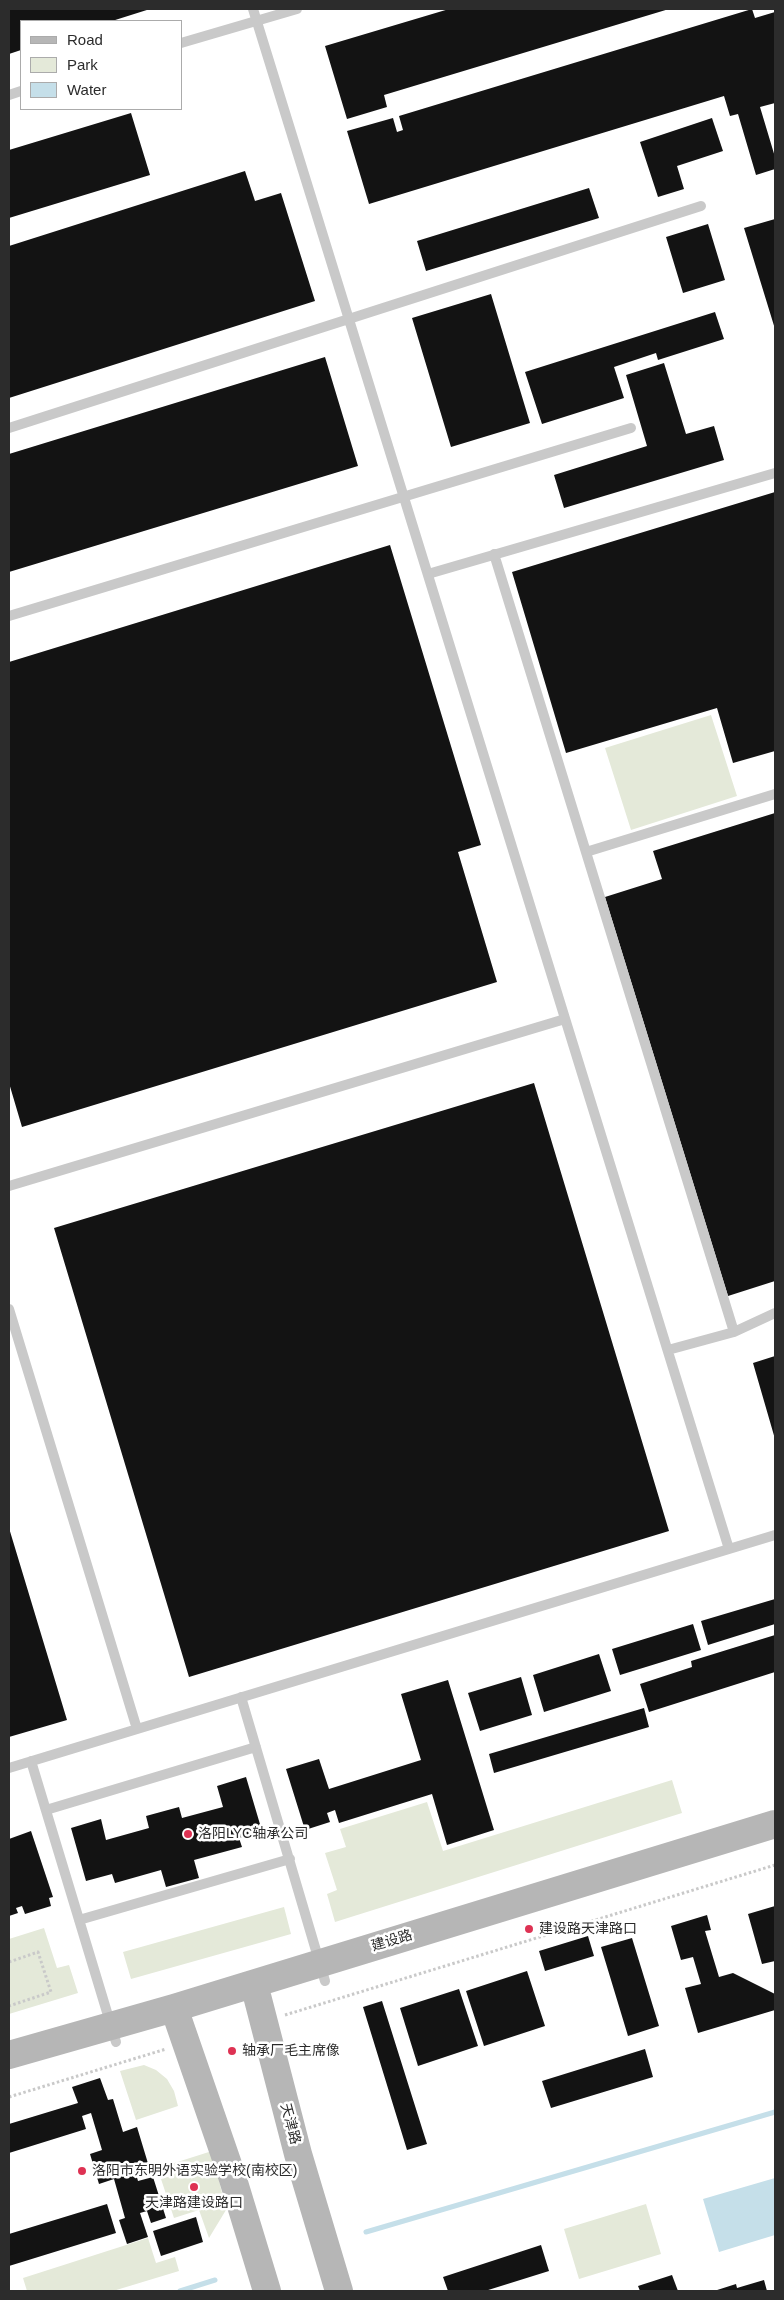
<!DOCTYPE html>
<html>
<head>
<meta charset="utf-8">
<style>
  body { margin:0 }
  #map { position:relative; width:784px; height:2300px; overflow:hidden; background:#fff; font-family:Arial,sans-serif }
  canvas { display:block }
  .frame { position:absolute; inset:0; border:10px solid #2c2c2c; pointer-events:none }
  .legend { position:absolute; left:20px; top:20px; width:162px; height:90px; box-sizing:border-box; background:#fff; border:1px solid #ababab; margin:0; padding:6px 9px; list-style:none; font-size:15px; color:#2c2c2c }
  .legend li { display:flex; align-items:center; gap:10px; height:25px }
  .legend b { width:25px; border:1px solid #ababab }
</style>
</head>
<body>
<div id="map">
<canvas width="784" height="2300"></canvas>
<div class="frame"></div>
<ul class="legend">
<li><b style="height:6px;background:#b6b6b6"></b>Road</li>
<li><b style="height:14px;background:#e4e9d9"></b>Park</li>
<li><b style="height:14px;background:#c5dfe9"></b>Water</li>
</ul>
</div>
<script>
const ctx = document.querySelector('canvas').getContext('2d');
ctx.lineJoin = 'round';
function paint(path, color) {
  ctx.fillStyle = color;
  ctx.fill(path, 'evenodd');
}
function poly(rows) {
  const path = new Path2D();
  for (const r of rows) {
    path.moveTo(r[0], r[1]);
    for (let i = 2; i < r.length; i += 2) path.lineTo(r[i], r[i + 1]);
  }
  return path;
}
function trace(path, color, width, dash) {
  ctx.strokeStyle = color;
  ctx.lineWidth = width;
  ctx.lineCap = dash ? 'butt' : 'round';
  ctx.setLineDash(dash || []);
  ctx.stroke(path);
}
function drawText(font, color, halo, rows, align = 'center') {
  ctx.font = font + ' Arial,"Noto Sans SC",sans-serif';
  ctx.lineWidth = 5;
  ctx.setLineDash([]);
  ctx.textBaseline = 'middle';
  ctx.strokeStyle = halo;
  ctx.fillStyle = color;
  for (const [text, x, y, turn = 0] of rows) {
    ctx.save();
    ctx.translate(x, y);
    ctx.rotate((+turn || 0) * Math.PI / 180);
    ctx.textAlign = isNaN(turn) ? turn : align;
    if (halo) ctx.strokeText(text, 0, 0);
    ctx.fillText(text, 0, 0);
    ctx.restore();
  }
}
const green = poly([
  [711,715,737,796,631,830,605,748],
  [672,1780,682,1813,335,1922,327,1894,337,1890,325,1853,346,1847,340,1829,427,1802,443,1851],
  [284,1907,291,1934,131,1979,123,1952],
  [44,1928,57,1968,69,1965,78,1993,9,2014,9,1939],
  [144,2065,156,2070,167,2079,174,2091,178,2106,136,2120,120,2071],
  [212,2151,226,2210,209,2238,199,2210,174,2218,161,2179,171,2176,168,2165],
  [646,2204,661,2254,579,2279,564,2229],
  [148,2238,156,2263,175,2257,179,2271,113,2291,27,2291,23,2278]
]);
const water = poly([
  [775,2178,775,2235,719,2252,703,2199]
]);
const stream = poly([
  [366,2232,775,2112],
  [180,2291,215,2280]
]);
const building = poly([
  [9,9,150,9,112,21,21,21,21,50,9,54],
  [449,9,669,9,384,95,387,107,347,119,325,46],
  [752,9,755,18,775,12,775,103,760,107,775,157,775,169,756,175,738,114,730,116,724,96,369,204,347,131,393,118,397,132,403,130,399,116],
  [131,113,150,175,9,218,9,150],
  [712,118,723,151,677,166,684,189,658,197,640,142],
  [245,171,255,201,281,193,315,301,9,398,9,246],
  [589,188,599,218,426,271,417,241],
  [775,219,775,329,744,228],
  [708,224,725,280,683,293,666,237],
  [491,294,530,423,451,447,412,318],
  [715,312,724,339,658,360,656,353,614,367,624,398,542,424,525,372],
  [325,357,358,466,9,572,9,454],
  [664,363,686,434,714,426,724,460,564,508,554,475,647,446,626,375],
  [775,492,775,751,733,763,717,708,566,753,512,572],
  [390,545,481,845,458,852,497,982,22,1127,9,1083,9,662],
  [775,813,775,1281,728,1296,605,897,662,879,653,851],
  [534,1083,669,1531,189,1677,54,1228],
  [775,1356,775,1439,753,1363],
  [9,1528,67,1720,9,1737],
  [775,1599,775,1624,708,1645,701,1621],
  [693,1624,701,1650,620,1675,612,1649],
  [775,1635,775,1672,649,1712,640,1684,692,1667,691,1661],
  [599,1654,611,1691,544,1712,533,1675],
  [521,1677,532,1715,480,1731,468,1693],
  [448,1680,494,1830,447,1845,432,1794,339,1823,335,1810,327,1813,330,1822,305,1830,286,1769,319,1759,329,1789,421,1760,401,1694],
  [644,1708,649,1727,494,1773,489,1754],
  [246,1777,262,1831,239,1838,242,1847,194,1860,199,1878,166,1887,161,1870,115,1883,112,1874,86,1881,71,1828,101,1819,106,1840,149,1828,146,1816,179,1807,182,1818,223,1807,217,1786],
  [31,1831,53,1897,49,1898,51,1906,25,1914,22,1906,16,1908,18,1913,9,1916,9,1839],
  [775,1906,775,1961,762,1964,748,1914],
  [707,1915,711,1930,705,1931,719,1977,733,1973,775,1994,775,2010,698,2033,685,1988,701,1984,693,1957,681,1960,671,1926],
  [588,1936,594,1956,545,1971,539,1951],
  [632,1938,659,2026,628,2036,601,1947],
  [527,1971,545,2026,484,2046,466,1991],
  [459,1989,478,2046,418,2066,400,2008],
  [382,2001,427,2144,407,2150,363,2007],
  [645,2049,653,2077,551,2108,542,2081],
  [100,2078,108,2100,113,2099,123,2132,137,2127,150,2170,136,2174,138,2181,153,2177,166,2218,151,2223,147,2211,140,2213,148,2237,127,2244,119,2220,125,2218,114,2179,99,2184,90,2154,102,2150,91,2113,82,2116,86,2129,9,2153,9,2124,78,2103,72,2087],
  [107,2204,116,2233,9,2266,9,2234],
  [196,2217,203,2242,161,2256,153,2231],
  [541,2245,549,2271,485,2291,448,2291,443,2277],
  [672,2275,678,2291,640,2291,638,2286],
  [764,2280,767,2291,714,2291,736,2284,737,2288]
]);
const path = poly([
  [9,1962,38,1952,51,1992,9,2006],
  [285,2015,775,1865],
  [9,2097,166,2049]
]);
const lane = poly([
  [253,9,729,1549],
  [181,43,297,9],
  [9,95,21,91],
  [9,428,701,206],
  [494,554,734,1332],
  [428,574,775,473],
  [9,616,631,428],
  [586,852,775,794],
  [9,1186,565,1019],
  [9,1309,137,1729],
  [668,1350,734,1332,775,1313],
  [241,1697,325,1981],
  [31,1761,116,2042],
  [9,1768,775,1535],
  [46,1810,256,1747],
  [79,1920,290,1859]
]);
const secondary = poly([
  [254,1984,298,2154,339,2291],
  [174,2008,232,2176,267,2291],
  [9,2055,174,2008,775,1824]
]);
const markers = [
  [188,1834,5,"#de3253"],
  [529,1929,5,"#de3253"],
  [232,2051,5,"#de3253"],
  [82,2171,5,"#de3253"],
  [194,2187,5,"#de3253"]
];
const poiNames = [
  ["洛阳LYC轴承公司",198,1834],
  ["建设路天津路口",539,1929],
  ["轴承厂毛主席像",242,2051],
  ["洛阳市东明外语实验学校(南校区)",92,2171],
  ["天津路建设路口",194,2203,"center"]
];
const streetNames = [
  ["建设路",392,1941,-17],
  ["天津路",290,2124,75]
];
paint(green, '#e4e9d9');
paint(water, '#c5dfe9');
trace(stream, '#c5dfe9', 5);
paint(building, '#131313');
trace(path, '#c9c9c9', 3, [2.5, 2.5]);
trace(lane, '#c9c9c9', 10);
trace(secondary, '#b6b6b6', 28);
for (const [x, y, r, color] of markers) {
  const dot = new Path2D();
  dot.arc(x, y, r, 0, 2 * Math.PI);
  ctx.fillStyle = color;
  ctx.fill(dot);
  trace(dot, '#fff', 2);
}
drawText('14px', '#2c2c2c', '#fff', poiNames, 'left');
drawText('14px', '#2c2c2c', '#fff', streetNames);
</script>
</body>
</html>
